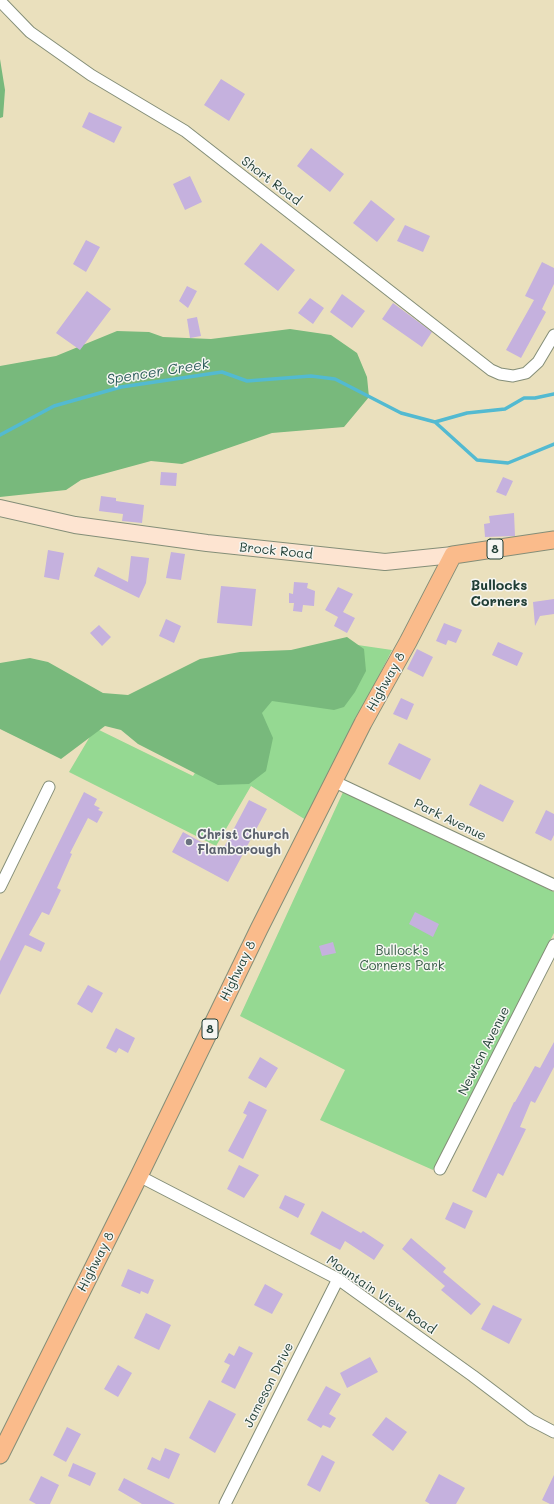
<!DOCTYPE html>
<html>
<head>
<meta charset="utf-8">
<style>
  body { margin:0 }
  canvas { display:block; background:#eae0bd }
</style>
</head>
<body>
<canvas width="554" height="1504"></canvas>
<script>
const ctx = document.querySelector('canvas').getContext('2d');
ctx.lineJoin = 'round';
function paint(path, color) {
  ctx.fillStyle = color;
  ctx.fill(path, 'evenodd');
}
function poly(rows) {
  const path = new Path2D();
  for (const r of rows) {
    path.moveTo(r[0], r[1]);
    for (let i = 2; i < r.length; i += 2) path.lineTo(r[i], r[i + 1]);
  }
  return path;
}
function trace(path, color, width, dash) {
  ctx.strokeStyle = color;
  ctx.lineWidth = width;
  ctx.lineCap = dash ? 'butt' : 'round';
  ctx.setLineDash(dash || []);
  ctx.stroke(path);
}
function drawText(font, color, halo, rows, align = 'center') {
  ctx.font = font + ' Mali,sans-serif';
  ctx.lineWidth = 3;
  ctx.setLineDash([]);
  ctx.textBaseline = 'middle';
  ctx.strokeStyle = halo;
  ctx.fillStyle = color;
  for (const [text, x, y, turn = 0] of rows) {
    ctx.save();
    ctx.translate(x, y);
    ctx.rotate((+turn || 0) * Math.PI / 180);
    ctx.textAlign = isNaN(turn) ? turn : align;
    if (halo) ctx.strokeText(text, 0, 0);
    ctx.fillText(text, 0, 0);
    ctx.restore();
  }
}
const green = poly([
  [344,643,392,650,306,820,251,786,216,846,69,772,95,728,193,776,269,655],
  [344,790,554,892,554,933,433,1170,320,1120,345,1070,240,1016]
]);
const forest = poly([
  [0,59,5,90,3,117,0,118],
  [290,329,331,335,357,353,367,377,369,397,344,427,272,433,182,464,151,461,81,480,66,490,0,497,0,366,56,356,117,331,149,332,163,337,211,339],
  [347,637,364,649,366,671,355,692,344,707,334,710,272,701,262,713,273,738,266,771,249,784,218,785,138,744,121,730,105,726,61,759,0,729,0,663,30,658,48,662,103,693,128,695,200,659,240,652,291,650]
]);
const stream = poly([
  [435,422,477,460,508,463,554,444],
  [0,435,54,406,121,387,222,372,247,381,311,376,335,379,401,413,435,422,467,413,505,409,524,398,535,398,554,394]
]);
const building = poly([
  [221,79,245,94,229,121,204,105],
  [89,112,122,127,114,143,82,127],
  [311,148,344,174,330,192,297,166],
  [190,176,202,202,185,210,173,184],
  [371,200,395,219,377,242,353,223],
  [405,225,430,236,423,252,397,241],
  [86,240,100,247,86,272,73,264],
  [261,243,295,270,278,291,244,264],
  [542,262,554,268,554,284,542,309,546,312,521,358,506,350,534,300,525,296],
  [187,286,197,291,188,308,179,301],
  [87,291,111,309,80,350,56,333],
  [342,294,365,311,352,328,330,312],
  [310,298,324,308,313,324,298,313],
  [393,303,432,332,422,347,382,319],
  [197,317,201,336,190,338,187,319],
  [161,472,177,473,176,486,160,485],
  [503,477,513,481,506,496,496,492],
  [101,496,116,498,116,501,144,505,142,523,122,521,123,514,99,511],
  [514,513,515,536,485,537,484,524,490,523,489,516],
  [48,550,64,553,59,580,44,577],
  [171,552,185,554,181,580,166,578],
  [131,556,149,558,146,583,139,598,94,576,98,567,128,582],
  [294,582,308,583,307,588,315,591,314,606,303,605,302,612,293,611,294,603,289,603,289,593,293,594],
  [221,586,256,589,252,626,217,623],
  [338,587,353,594,343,612,355,618,347,633,334,626,338,617,325,610],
  [554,599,554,614,540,616,535,626,533,602],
  [166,619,181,626,174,643,159,636],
  [444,623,462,630,456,643,448,640,446,645,436,641],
  [99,625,111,637,102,646,90,633],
  [498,642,523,653,517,666,492,655],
  [417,649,433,657,423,677,407,669],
  [401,698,414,704,407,720,393,714],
  [399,743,431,759,420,780,388,764],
  [480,784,514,801,503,822,469,805],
  [84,792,97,799,94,805,100,808,98,810,103,812,97,823,88,818,70,853,72,854,57,888,61,890,49,915,42,912,29,935,45,943,41,952,25,945,0,995,0,961],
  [249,800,267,809,228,882,172,852,183,832,221,853],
  [546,810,554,814,554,835,551,841,535,833],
  [415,912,439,924,433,937,409,924],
  [333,942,336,953,322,956,319,946],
  [88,985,103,993,92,1013,77,1004],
  [116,1028,135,1038,128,1053,119,1048,116,1053,106,1048],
  [554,1042,554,1067,535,1103,531,1101,520,1127,526,1129,503,1176,498,1173,486,1198,472,1191,514,1102,515,1102,535,1066,540,1068],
  [260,1057,278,1068,266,1088,248,1078],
  [249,1101,267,1110,243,1159,228,1151,247,1115,243,1113],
  [239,1165,259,1175,244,1198,227,1189],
  [285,1195,305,1204,298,1218,279,1208],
  [453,1202,473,1211,465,1229,445,1219],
  [322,1211,361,1233,363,1231,384,1245,374,1260,345,1241,340,1250,310,1234],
  [411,1238,446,1268,443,1272,481,1304,471,1315,441,1290,445,1286,402,1249],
  [128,1269,154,1280,148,1294,141,1291,140,1294,121,1286],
  [265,1284,283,1294,272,1314,254,1305],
  [493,1305,522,1319,509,1344,481,1329],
  [146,1313,171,1325,159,1350,134,1338],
  [239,1346,253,1353,235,1389,221,1382,230,1365,224,1362,229,1353,234,1356],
  [370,1357,378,1372,347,1388,340,1373],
  [118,1365,132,1373,118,1397,104,1389],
  [326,1386,341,1394,329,1414,336,1418,330,1428,323,1425,321,1428,307,1420],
  [209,1400,236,1414,215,1453,189,1438],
  [386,1417,407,1432,393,1451,372,1435],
  [67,1427,81,1434,66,1462,53,1455],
  [165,1448,180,1454,169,1479,147,1469,152,1457,160,1461],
  [322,1455,335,1462,320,1492,307,1485],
  [73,1463,96,1473,90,1486,68,1476],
  [439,1474,465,1488,456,1504,430,1504,425,1501],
  [554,1475,554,1504,550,1504,542,1500],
  [41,1476,59,1485,50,1504,36,1504,29,1500],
  [124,1478,175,1504,142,1504,118,1490]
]);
const street = poly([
  [0,1,30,32,91,75,185,131,491,370,500,374,513,376,526,373,538,362,554,335],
  [333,781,554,885],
  [0,887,49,787],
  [440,1169,554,945],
  [139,1176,338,1279,473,1376,531,1420,554,1432],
  [225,1504,338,1279]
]);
const secondary = poly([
  [0,508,75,525,207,543,385,562,453,555]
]);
const primary = poly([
  [0,1455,139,1176,259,929,363,723,408,642,453,555,554,540]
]);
const markers = [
  [189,842,4,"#6b7280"]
];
const shields = [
  [495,549,16],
  [210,1029,16]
];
const shieldNames = [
  ["8",495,549],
  ["8",210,1029]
];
const streetNames = [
  ["Short Road",271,181,37],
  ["Brock Road",276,551,6],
  ["Highway 8",386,682,-61],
  ["Park Avenue",450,820,26],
  ["Highway 8",238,971,-64],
  ["Newton Avenue",484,1051,-63],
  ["Highway 8",96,1262,-63],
  ["Mountain View Road",381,1295,34],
  ["Jameson Drive",269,1385,-63]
];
const worshipNames = [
  ["Christ Church",197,835],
  ["Flamborough",197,850]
];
const parkNames = [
  ["Bullock's",402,951],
  ["Corners Park",402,966]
];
const waterNames = [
  ["Spencer Creek",158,372,-9]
];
const neighbourhoodNames = [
  ["Bullocks",499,586],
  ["Corners",499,602]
];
paint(green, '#95d992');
paint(forest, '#78b97c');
trace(stream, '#53bad1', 3.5);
paint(building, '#c5b1de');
trace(street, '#848e78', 13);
trace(secondary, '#848e78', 18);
trace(primary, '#848e78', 19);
trace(street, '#fff', 11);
trace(secondary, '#fde4d1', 16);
trace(primary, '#fabb8b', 17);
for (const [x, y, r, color] of markers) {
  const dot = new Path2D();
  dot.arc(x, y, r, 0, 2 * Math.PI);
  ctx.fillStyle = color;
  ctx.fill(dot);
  trace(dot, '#f6f6f2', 1.5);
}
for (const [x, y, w] of shields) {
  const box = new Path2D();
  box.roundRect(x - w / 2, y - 10, w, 20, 3);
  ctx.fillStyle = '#f6f6f2';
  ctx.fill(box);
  trace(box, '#1f3d34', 1);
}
drawText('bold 12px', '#1f3d34', null, shieldNames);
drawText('13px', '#1f3d34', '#f6f6f2', streetNames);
drawText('bold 13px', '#5b616d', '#f6f6f2', worshipNames, 'left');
drawText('13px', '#375c47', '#f6f6f2', parkNames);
drawText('italic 14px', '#2c5c5b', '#f6f6f2', waterNames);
drawText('bold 14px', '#1f3d34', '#f6f6f2', neighbourhoodNames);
</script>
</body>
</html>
